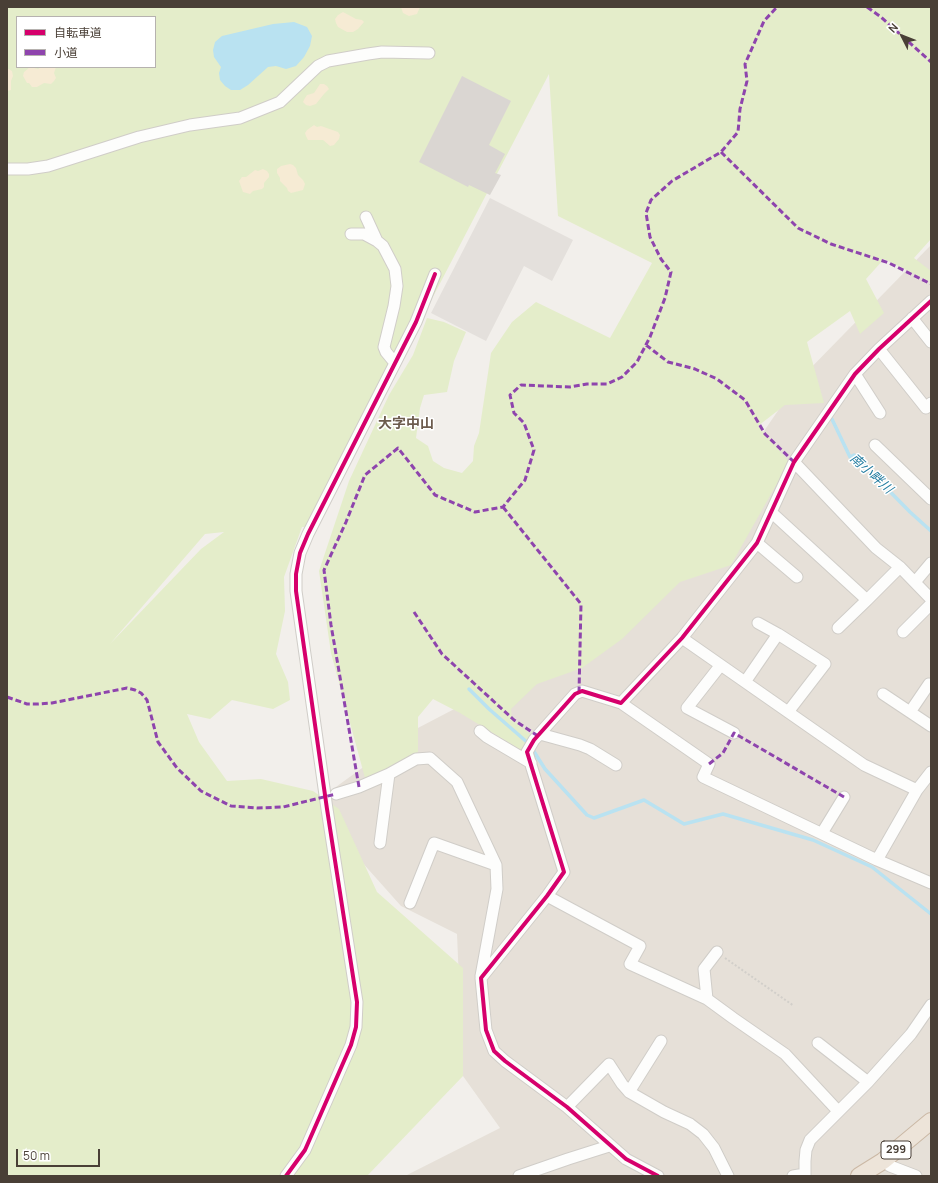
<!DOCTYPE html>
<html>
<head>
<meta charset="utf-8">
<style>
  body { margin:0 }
  #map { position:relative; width:938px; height:1183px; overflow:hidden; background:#f2efeb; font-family:Manrope,"Noto Sans JP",sans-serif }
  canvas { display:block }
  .frame { position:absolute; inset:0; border:8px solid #493f36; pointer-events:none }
  .legend { position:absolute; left:16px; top:16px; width:140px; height:52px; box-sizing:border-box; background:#fff; border:1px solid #b6b2af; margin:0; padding:5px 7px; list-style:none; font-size:12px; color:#493f36 }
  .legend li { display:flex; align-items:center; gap:8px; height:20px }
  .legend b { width:20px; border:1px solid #b6b2af }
  .north { position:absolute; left:882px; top:16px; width:40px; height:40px; -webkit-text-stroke:3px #fff; paint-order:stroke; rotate:312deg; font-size:11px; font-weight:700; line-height:16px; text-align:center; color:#493f36 }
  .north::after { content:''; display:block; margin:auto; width:14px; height:18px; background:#493f36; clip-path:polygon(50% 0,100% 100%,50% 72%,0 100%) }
  .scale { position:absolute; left:16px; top:1149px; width:84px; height:18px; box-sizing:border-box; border:2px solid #493f36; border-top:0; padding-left:5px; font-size:12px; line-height:14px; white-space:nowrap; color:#493f36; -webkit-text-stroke:3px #fff; paint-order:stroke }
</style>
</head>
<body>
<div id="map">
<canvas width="938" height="1183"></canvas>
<div class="frame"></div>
<ul class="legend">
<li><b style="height:5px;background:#d6006c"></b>自転車道</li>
<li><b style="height:5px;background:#8e44ad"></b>小道</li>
</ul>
<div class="north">N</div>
<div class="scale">50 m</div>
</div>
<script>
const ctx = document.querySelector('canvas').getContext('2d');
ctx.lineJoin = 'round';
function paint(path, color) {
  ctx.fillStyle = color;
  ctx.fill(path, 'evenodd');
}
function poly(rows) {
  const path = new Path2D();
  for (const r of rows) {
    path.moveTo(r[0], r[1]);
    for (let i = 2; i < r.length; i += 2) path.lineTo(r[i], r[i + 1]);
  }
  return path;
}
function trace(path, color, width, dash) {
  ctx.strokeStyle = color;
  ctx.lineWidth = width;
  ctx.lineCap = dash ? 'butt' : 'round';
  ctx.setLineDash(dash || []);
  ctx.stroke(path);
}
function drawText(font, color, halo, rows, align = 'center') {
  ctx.font = font + ' Manrope,"Noto Sans JP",sans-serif';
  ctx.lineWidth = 3;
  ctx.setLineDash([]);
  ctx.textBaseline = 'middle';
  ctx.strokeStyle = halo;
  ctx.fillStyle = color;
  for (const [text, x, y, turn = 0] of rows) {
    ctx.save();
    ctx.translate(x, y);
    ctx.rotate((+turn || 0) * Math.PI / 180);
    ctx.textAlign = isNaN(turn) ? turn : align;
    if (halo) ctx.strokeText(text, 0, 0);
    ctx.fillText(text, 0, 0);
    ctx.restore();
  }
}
const residential = poly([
  [931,245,931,1176,405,1176,500,1128,463,1076,457,934,401,906,311,805,416,729,640,612,799,380]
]);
const green = poly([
  [7,7,931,7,931,239,914,258,931,271,931,282,884,259,866,279,884,313,860,334,850,311,807,342,824,403,785,405,758,426,789,462,731,565,680,582,622,639,582,668,537,684,511,709,512,719,532,736,521,750,460,713,433,699,418,717,418,752,371,779,365,778,331,653,319,571,349,481,389,395,413,355,427,318,444,322,466,332,454,361,447,392,424,395,420,408,416,438,428,446,433,461,444,468,462,473,473,461,474,446,479,433,491,353,512,322,536,302,610,338,652,263,558,216,549,74,385,389,315,527,302,527,284,577,285,611,276,654,288,682,290,700,273,709,232,700,210,719,187,714,199,742,227,781,261,779,313,791,339,809,377,892,463,968,463,1076,367,1176,7,1176],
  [17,17,155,17,155,67,17,67],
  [224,532,201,549,110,644,205,534]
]);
const sand = poly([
  [401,7,420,7,417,14,409,16,403,13],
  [343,12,356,19,362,20,364,22,358,29,353,32,347,32,338,27,336,23,335,19,338,15],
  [30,67,38,69,41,67,56,67,54,73,56,78,54,81,51,84,44,83,37,87,32,87,29,83,27,83,23,76,24,72],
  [7,68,12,71,13,76,11,81,11,90,7,91],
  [320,84,324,84,327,86,329,89,324,94,316,104,310,106,306,105,303,102,305,98,307,95,314,93],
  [314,125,317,127,321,126,338,132,340,135,339,139,334,145,330,146,323,140,308,140,306,136,305,133,307,130],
  [290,164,293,165,296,168,298,175,303,180,305,184,303,190,291,193,288,191,287,188,280,181,280,178,277,173,277,169,281,166],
  [263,169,267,171,269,174,269,177,264,183,264,187,262,189,253,191,250,194,243,192,239,181,242,177,246,177,255,170,258,171]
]);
const parking = poly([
  [490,198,573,240,552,281,524,266,486,341,431,313]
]);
const water = poly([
  [294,22,307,27,312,36,310,46,304,57,296,66,286,69,276,66,268,67,248,85,240,90,231,90,225,86,220,80,219,73,221,67,214,57,213,50,215,42,222,36,273,24]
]);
const stream = poly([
  [830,415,850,457,854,455,910,512,931,531],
  [469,689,489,709,528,743],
  [533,750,545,769,587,815,594,818,644,800,684,824,723,814,813,840,872,867,931,914]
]);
const building = poly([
  [462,76,511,101,489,145,505,154,495,173,501,175,490,195,469,185,468,187,419,162]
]);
const path = poly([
  [725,958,794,1006]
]);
const minor = poly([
  [7,169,28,169,48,166,139,137,190,125,240,118,280,102,318,66,328,61,368,54,382,52,429,53],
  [366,217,377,241,383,246,395,269,397,286,394,306,384,347,386,352,395,363],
  [351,234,364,234,377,241],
  [912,318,931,342],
  [879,349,926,408,931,403],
  [855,374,880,413],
  [875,445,931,499],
  [794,462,876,548,900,567,931,599],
  [771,512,867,600,900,567],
  [757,543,797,577],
  [915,582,931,563],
  [758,623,778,634,825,664,788,712],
  [838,628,867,600],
  [903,632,931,604],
  [682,638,864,765,917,790],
  [720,666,687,708,734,733],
  [745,682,778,634],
  [883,694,931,726],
  [621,703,709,764,703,777,877,860,931,883],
  [910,712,929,684],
  [480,731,487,737,531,763],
  [540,734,580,745,590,749,616,765],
  [336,794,359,787,389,774,416,759,430,758,457,782,496,865,497,889,481,976],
  [822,833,844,797],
  [380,843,389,774],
  [877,860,917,790,931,772],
  [547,896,640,946,630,964,707,999,733,1018,785,1054,838,1111],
  [410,903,434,843,496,865],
  [707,999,704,969,717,952],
  [818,1043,868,1082],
  [629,1092,661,1041],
  [567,1107,609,1064,622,1084,629,1092,664,1112,690,1124,703,1134,714,1148,728,1176],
  [883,1161,890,1166,916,1176],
  [286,1176,305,1150,351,1045,356,1027,357,1002,327,809,296,591,296,574,300,553,308,534,416,322,435,274],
  [519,1176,568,1159,609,1146],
  [658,1176,626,1159,567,1107,505,1061,494,1051,486,1030,481,978,547,896,564,872,527,752,534,740,575,694,582,691,621,703,682,638,757,543,794,462,855,374,879,349,931,301],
  [793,1176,805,1174],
  [805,1176,805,1161,806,1150,810,1140,868,1082,911,1034,931,1005]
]);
const highway = poly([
  [859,1176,883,1161,931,1121]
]);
const quiet = poly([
  [867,7,881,17,931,62],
  [721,152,798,228,831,244,889,263,931,284],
  [646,345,668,362,695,369,717,379,745,400,765,434,794,462],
  [503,507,581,604,579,693],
  [414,612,442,654,514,720,538,736],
  [7,697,27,704,37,704,52,703,127,688,135,690,141,693,147,700,158,742,177,768,201,791,231,806,257,808,283,807,336,794],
  [709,764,723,753,734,733,844,797],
  [359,787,331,625,324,570,346,522,365,475,398,448,435,495,475,512,503,507,525,480,534,450,524,423,514,413,510,395,521,385,570,387,587,384,607,384,622,377,637,362,650,337,665,298,671,272,661,259,650,237,646,213,651,200,672,181,721,152,738,132,740,109,747,81,745,64,764,21,777,7]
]);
const cycleway = poly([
  [286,1176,305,1150,351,1045,356,1027,357,1002,327,809,296,591,296,574,300,553,308,534,416,322,435,274],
  [658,1176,626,1159,567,1107,505,1061,494,1051,486,1030,481,978,547,896,564,872,527,752,534,740,575,694,582,691,621,703,682,638,757,543,794,462,855,374,879,349,931,301]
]);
const shields = [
  [896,1150,30]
];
const shieldNames = [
  ["299",896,1150]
];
const waterNames = [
  ["南小畔川",871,474,42]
];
const quarterNames = [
  ["大字中山",406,424]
];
paint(residential, '#e6e0d8');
paint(green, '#e4edca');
paint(sand, '#f6ebd4');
paint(parking, '#e4e0dc');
paint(water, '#b9e2f1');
trace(stream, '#b9e2f1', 3.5);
paint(building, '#dad6d2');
trace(minor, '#d0cdc8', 13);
trace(highway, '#cbb8a5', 18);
trace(path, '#d2cfca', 2, [2, 2]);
trace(minor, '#fdfdfc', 11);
trace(highway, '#ede4d9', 16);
trace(quiet, '#8e44ad', 3, [6, 3]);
trace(cycleway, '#d6006c', 4);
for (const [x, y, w] of shields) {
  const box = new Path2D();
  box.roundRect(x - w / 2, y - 9, w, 18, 3);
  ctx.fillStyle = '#fff';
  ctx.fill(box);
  trace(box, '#493f36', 1);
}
drawText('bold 11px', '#493f36', null, shieldNames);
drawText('italic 13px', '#257ea2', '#fff', waterNames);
drawText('bold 14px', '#6c5b4d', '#fff', quarterNames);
</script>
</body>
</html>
